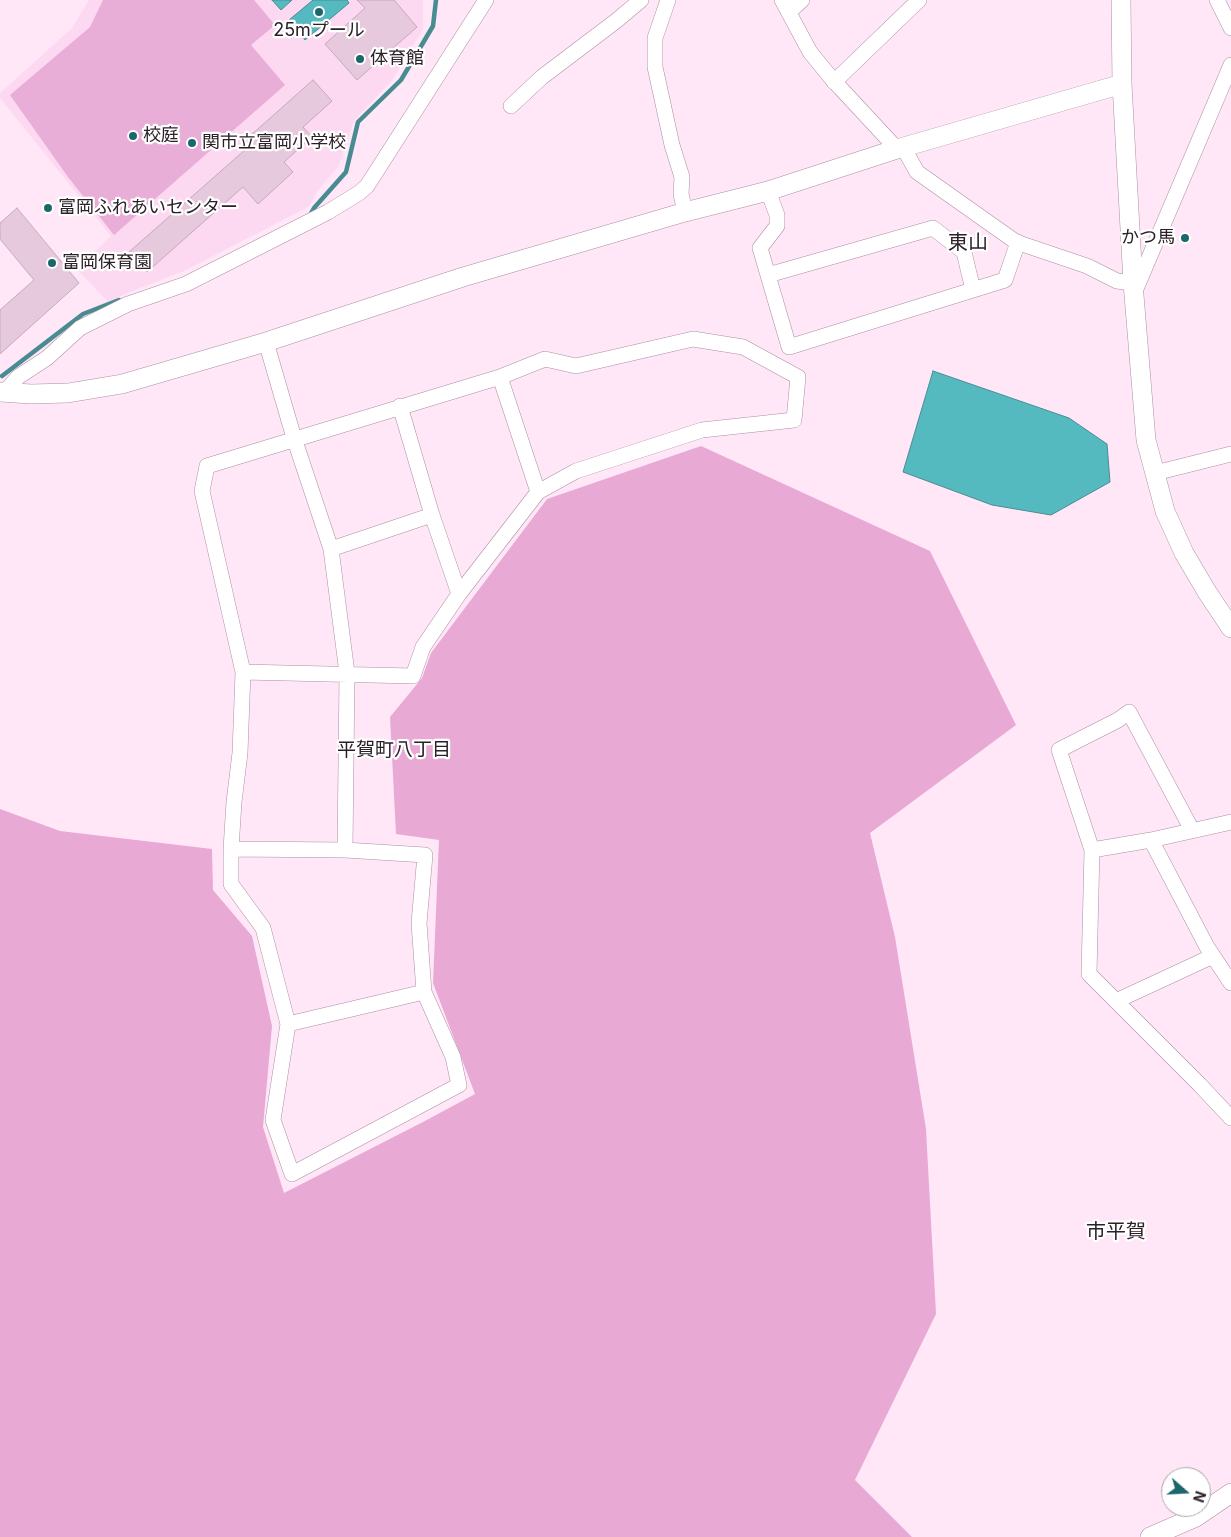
<!DOCTYPE html>
<html>
<head>
<meta charset="utf-8">
<style>
  body { margin:0 }
  #map { position:relative; width:1231px; height:1537px; overflow:hidden; background:#ffe7f7; font-family:Inter,sans-serif }
  canvas { display:block }
  .north { position:absolute; left:1161px; top:1467px; width:50px; height:50px; box-sizing:border-box; background:#fff; border:1px solid #aaa6a9; border-radius:50%; rotate:109deg; font-size:14px; font-weight:700; line-height:20px; text-align:center; color:#2b2028 }
  .north::after { content:''; display:block; margin:auto; width:18px; height:22px; background:#1a686c; clip-path:polygon(50% 0,100% 100%,50% 72%,0 100%) }
</style>
</head>
<body>
<div id="map">
<canvas width="1231" height="1537"></canvas>
<div class="north">N</div>
</div>
<script>
const ctx = document.querySelector('canvas').getContext('2d');
ctx.lineJoin = 'round';
function paint(path, color) {
  ctx.fillStyle = color;
  ctx.fill(path, 'evenodd');
}
function poly(rows) {
  const path = new Path2D();
  for (const r of rows) {
    path.moveTo(r[0], r[1]);
    for (let i = 2; i < r.length; i += 2) path.lineTo(r[i], r[i + 1]);
  }
  return path;
}
function trace(path, color, width, dash) {
  ctx.strokeStyle = color;
  ctx.lineWidth = width;
  ctx.lineCap = dash ? 'butt' : 'round';
  ctx.setLineDash(dash || []);
  ctx.stroke(path);
}
function drawText(font, color, halo, rows, align = 'center') {
  ctx.font = font + ' Inter,"Noto Sans JP",sans-serif';
  ctx.lineWidth = 4.5;
  ctx.setLineDash([]);
  ctx.textBaseline = 'middle';
  ctx.strokeStyle = halo;
  ctx.fillStyle = color;
  for (const [text, x, y, turn = 0] of rows) {
    ctx.save();
    ctx.translate(x, y);
    ctx.rotate((+turn || 0) * Math.PI / 180);
    ctx.textAlign = isNaN(turn) ? turn : align;
    if (halo) ctx.strokeText(text, 0, 0);
    ctx.fillText(text, 0, 0);
    ctx.restore();
  }
}
const built = poly([
  [89,0,423,0,423,29,393,79,354,121,339,166,319,189,308,207,184,271,130,292,108,302,77,269,111,236,0,98,0,93,72,28]
]);
const green = poly([
  [103,0,254,0,275,25,251,45,285,85,114,235,68,177,10,95,90,27]
]);
const forest = poly([
  [701,446,930,551,1016,725,870,833,895,937,926,1129,936,1314,855,1480,912,1537,0,1537,0,809,60,831,212,849,213,890,252,936,272,1026,263,1127,284,1193,423,1122,475,1094,433,983,439,840,396,834,390,717,422,678,431,653,547,499]
]);
const water = poly([
  [272,0,292,0,281,10,272,0],
  [313,0,347,0,349,3,305,40,289,20,313,0],
  [933,371,1069,418,1107,444,1110,482,1051,515,992,505,903,472,933,371]
]);
const stream = poly([
  [310,215,314,208,346,172,358,122,401,80,433,26,436,0],
  [2,376,83,314,119,300]
]);
const building = poly([
  [357,0,394,0,417,27,357,80,325,44,365,8,357,0],
  [313,80,332,101,303,127,312,137,284,162,293,172,258,204,243,187,147,272,129,252,246,149,241,144,313,80],
  [17,208,79,283,0,354,0,310,34,280,0,239,0,223,17,208]
]);
const minor = poly([
  [668,0,655,38,655,67,672,145,682,177,681,194,685,212],
  [782,0,810,52,832,79,897,149],
  [1217,0,1231,28],
  [789,12,802,0],
  [834,82,919,0],
  [511,106,542,77,616,21,641,0],
  [903,147,917,172,1016,242,1087,266,1117,281,1133,283],
  [768,191,777,215,777,226,760,248,789,347,1005,280,1018,242],
  [768,275,933,228,964,252,973,290],
  [1135,291,1231,65],
  [266,342,294,438,331,549,347,673,345,850],
  [500,377,538,492],
  [5,392,18,377,47,358,80,328,128,304,186,284,328,212,359,193,367,186,486,0],
  [400,406,432,515,459,594],
  [1155,473,1231,454],
  [331,549,432,515],
  [1192,830,1129,712,1118,720,1059,750,1092,850,1089,974,1200,1085,1231,1118],
  [1151,840,1207,947,1231,983],
  [231,849,345,850,425,855,419,923,424,992,453,1057,459,1085,292,1174,273,1120,288,1024,263,928,231,884,231,849,234,802,240,753,243,672,202,491,207,466,500,377,545,359,576,366,693,339,743,347,798,377,794,420,702,430,576,471,538,492,459,594,423,647,413,676,243,672],
  [1092,850,1151,840,1231,822],
  [1116,1001,1213,956],
  [288,1024,424,992]
]);
const tertiary = poly([
  [1121,0,1122,84,1133,283,1146,440,1165,511,1184,553,1207,592,1231,628],
  [0,392,31,394,68,393,122,384,266,342,463,277,685,212,768,191,897,149,1122,84],
  [1150,1537,1196,1517,1231,1493]
]);
const markers = [
  [319,12,5,"#1a686c"],
  [360,59,5,"#1a686c"],
  [133,136,5,"#1a686c"],
  [192,143,5,"#1a686c"],
  [48,208,5,"#1a686c"],
  [1185,238,5,"#1a686c"],
  [52,263,5,"#1a686c"]
];
const poiNames = [
  ["25mプール",319,31,"center"],
  ["体育館",370,59],
  ["校庭",143,136],
  ["関市立富岡小学校",202,143],
  ["富岡ふれあいセンター",58,208],
  ["かつ馬",1175,238,"right"],
  ["富岡保育園",62,263]
];
const neighbourhoodNames = [
  ["平賀町八丁目",394,750]
];
const quarterNames = [
  ["東山",968,243],
  ["市平賀",1116,1232]
];
paint(built, '#fdd8f1');
paint(green, '#e9aed7');
paint(forest, '#e9a9d5');
paint(water, '#55bac0');
trace(water, '#488c92', 1);
trace(stream, '#488c92', 4.5);
paint(building, '#e7c9dd');
trace(building, '#c6a9bd', 1);
trace(minor, '#ab8fa2', 16);
trace(tertiary, '#ab8fa2', 20);
trace(minor, '#fff', 15);
trace(tertiary, '#fff', 19);
for (const [x, y, r, color] of markers) {
  const dot = new Path2D();
  dot.arc(x, y, r, 0, 2 * Math.PI);
  ctx.fillStyle = color;
  ctx.fill(dot);
  trace(dot, '#fff', 2);
}
drawText('18px', '#2b2028', '#fff', poiNames, 'left');
drawText('19px', '#2b2028', '#fff', neighbourhoodNames);
drawText('20px', '#2b2028', '#fff', quarterNames);
</script>
</body>
</html>
